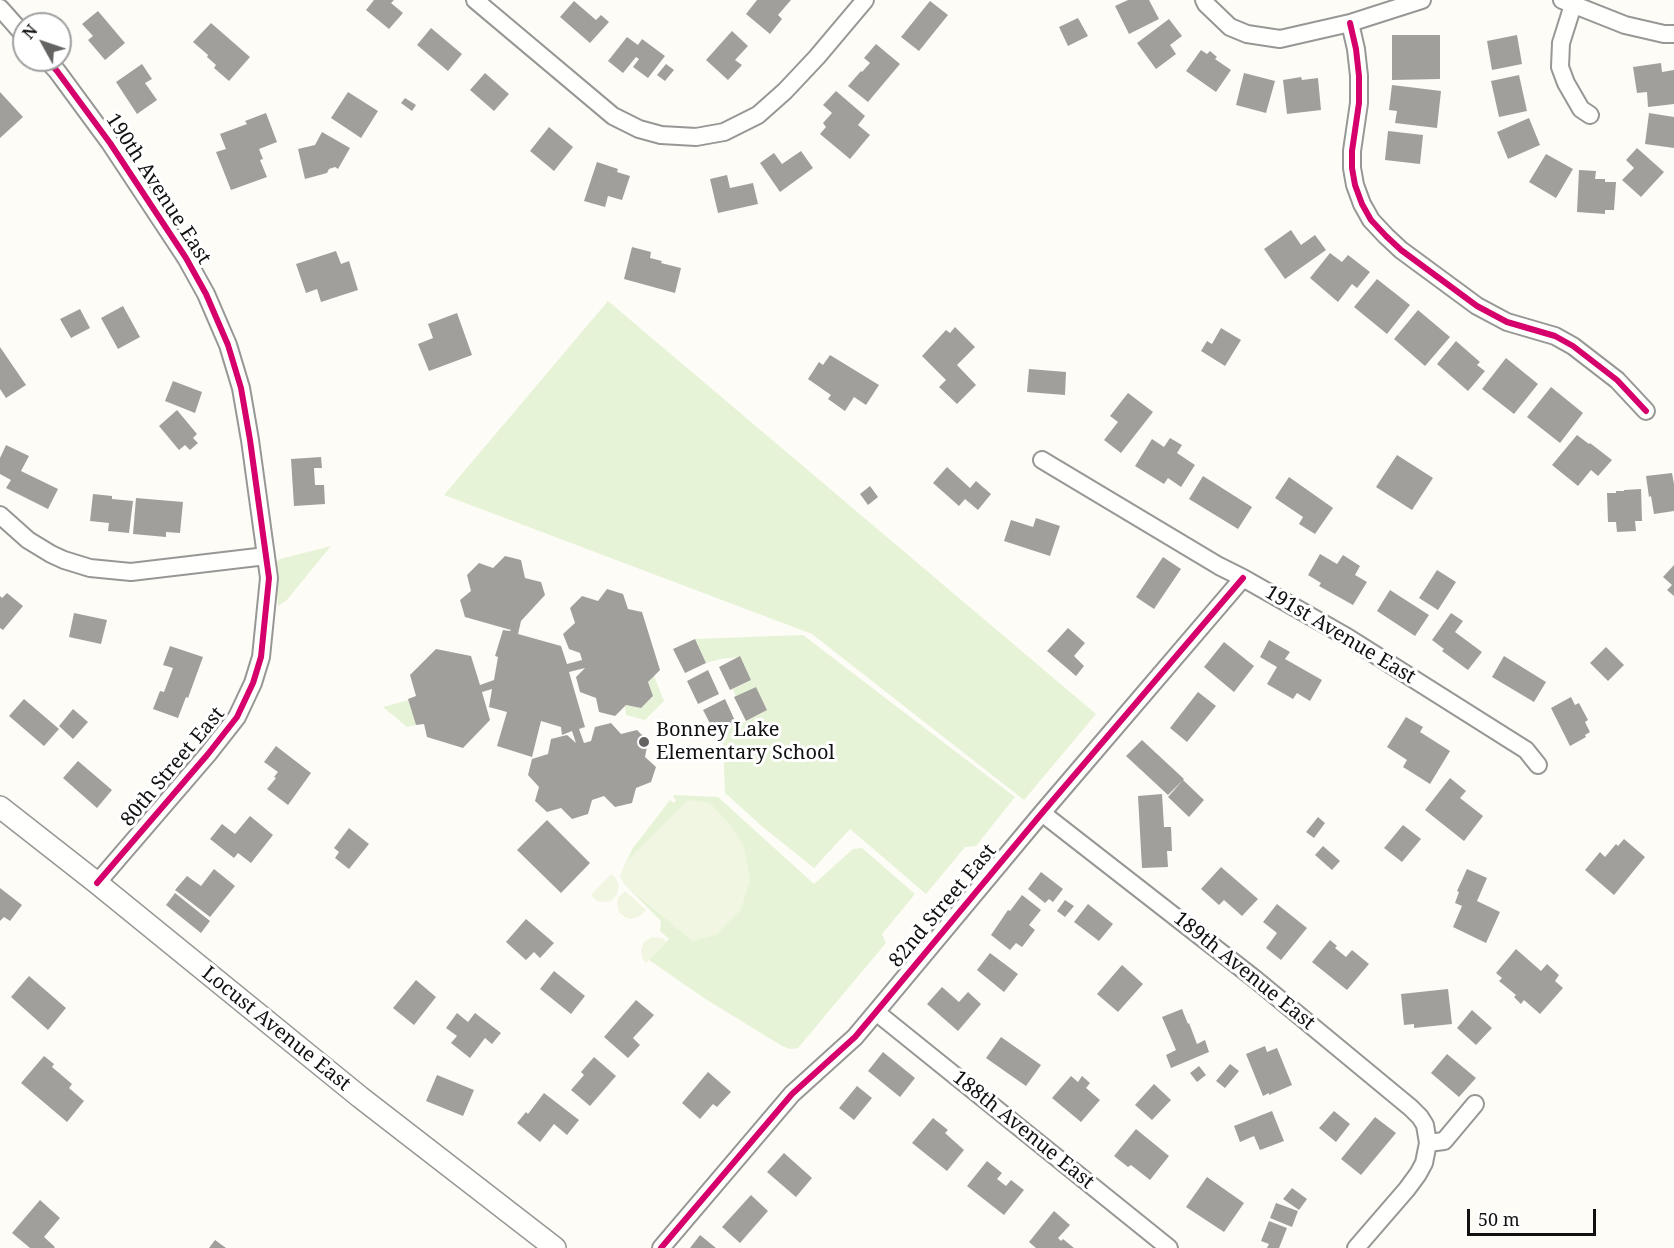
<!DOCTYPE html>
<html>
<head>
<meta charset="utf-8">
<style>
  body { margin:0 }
  #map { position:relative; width:1674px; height:1248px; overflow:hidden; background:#fdfcf7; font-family:"Noto Serif",serif }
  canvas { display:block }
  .north { position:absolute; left:12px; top:12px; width:60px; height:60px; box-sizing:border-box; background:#fff; border:2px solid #a0a0a0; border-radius:50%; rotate:310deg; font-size:16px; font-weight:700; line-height:24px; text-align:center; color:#111 }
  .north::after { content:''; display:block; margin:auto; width:21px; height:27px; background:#646362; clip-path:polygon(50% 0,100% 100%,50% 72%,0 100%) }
  .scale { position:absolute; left:1467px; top:1209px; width:129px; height:27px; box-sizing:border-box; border:3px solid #111; border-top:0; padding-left:8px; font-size:18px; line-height:21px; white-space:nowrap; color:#111; -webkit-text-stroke:4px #fff; paint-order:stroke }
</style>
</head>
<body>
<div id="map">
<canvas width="1674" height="1248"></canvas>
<div class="north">N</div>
<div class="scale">50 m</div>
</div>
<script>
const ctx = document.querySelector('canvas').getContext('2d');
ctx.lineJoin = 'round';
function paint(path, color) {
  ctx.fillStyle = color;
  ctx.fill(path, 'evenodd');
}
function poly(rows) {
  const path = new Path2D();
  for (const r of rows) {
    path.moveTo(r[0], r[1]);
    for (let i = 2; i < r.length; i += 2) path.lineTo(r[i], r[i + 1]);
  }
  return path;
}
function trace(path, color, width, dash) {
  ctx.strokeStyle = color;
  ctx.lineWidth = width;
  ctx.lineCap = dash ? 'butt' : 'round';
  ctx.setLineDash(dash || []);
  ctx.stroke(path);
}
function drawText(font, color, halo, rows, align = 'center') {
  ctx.font = font + ' "Noto Serif",serif';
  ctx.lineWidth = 6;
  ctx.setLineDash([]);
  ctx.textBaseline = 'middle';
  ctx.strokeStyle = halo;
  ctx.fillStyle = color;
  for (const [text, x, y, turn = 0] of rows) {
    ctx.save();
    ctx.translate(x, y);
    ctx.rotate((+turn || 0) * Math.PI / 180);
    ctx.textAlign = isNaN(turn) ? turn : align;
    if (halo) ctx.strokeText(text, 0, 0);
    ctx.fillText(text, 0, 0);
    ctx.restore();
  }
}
const green = poly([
  [608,301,1096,714,1024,800,812,634,444,495],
  [331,546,286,601,278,606,275,567,276,562,280,559],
  [803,635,1015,797,976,846,965,847,926,894,850,829,814,868,764,828,725,793,723,743,719,733,736,724,738,726,767,710,756,687,736,697,733,689,751,680,740,657,721,659,706,663,695,639],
  [654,676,664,701,645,720,626,715,625,706,626,705,641,708,653,697,648,682],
  [409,700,416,725,407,727,383,707],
  [674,795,718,797,814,884,853,849,862,848,915,894,882,934,886,943,798,1048,790,1049,782,1046,704,998,649,960,669,939,660,931,661,921,624,884,693,941,638,850,625,864,633,848,670,800,674,803,676,800,673,797]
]);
const pitch = poly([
  [688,800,710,803,730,824,744,846,750,880,741,910,716,935,693,941,624,884,620,876,625,864,638,850],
  [611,874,615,877,619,885,617,894,611,901,602,902,597,901,591,895],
  [625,891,646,910,640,916,631,919,626,918,619,912,617,903,618,898],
  [652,937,662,938,667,942,646,963,643,960,641,950,644,942]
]);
const building = poly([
  [374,0,394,0,391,3,403,13,389,29,366,10],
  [757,0,791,0,778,15,782,19,770,34,746,14],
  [1128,0,1149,0,1159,19,1129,34,1115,6],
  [574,1,596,20,601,15,609,22,590,43,560,17],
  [930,1,948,15,919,51,901,37],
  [98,11,125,43,105,60,88,40,93,36,82,24],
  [1078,18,1088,36,1068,46,1059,27],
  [1169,19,1182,36,1170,45,1176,54,1156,69,1137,43],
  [211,23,250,57,229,81,214,68,216,65,207,57,208,55,193,42],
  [431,28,462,54,448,71,417,45],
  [732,31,748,46,735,60,742,65,728,80,706,60],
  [1392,35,1440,35,1440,79,1392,80],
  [1517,35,1522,64,1492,70,1487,41],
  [627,37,638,45,642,39,665,56,648,78,633,67,639,59,636,57,623,73,608,61],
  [876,44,900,64,868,102,848,86,861,71,862,72,870,63,864,58],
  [1201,50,1207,54,1210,51,1217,57,1215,59,1231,70,1216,92,1186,71],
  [1661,63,1662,72,1674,70,1674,104,1648,107,1647,92,1637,93,1633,67],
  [142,64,152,79,145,83,157,100,137,114,116,82],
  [666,64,674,70,665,81,657,75],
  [485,73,509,94,494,111,470,90],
  [1244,73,1275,81,1266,113,1236,105],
  [1519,75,1527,111,1499,117,1491,81],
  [1301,77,1302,80,1318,78,1321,110,1287,114,1283,80],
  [1392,85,1441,91,1437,128,1395,123,1397,111,1389,110],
  [836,91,865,116,858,125,870,135,850,159,820,134,826,127,823,123,832,113,823,105],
  [0,92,23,117,0,138],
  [348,92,378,111,361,138,331,118],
  [405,98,416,105,412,111,401,103],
  [266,113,277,142,259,149,263,159,260,160,267,177,231,190,216,152,226,149,220,134,247,124,245,121],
  [1649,113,1674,117,1674,148,1645,144],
  [1529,118,1540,145,1508,159,1497,132],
  [549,127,573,147,554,171,530,151],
  [1388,131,1423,135,1420,164,1385,160],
  [322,132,350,148,338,169,335,167,329,169,327,173,305,179,298,149,315,145],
  [1637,148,1664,172,1641,197,1622,180,1634,168,1626,160],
  [801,151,813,168,780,192,760,163,774,153,782,164],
  [1546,154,1573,169,1556,198,1529,182],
  [597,162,618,169,617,172,630,176,622,200,608,196,605,207,584,201],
  [1579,170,1596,171,1595,179,1605,179,1605,182,1616,182,1614,210,1605,210,1605,214,1577,212],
  [727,175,730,188,753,183,758,204,718,213,710,179],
  [1291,230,1301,245,1315,235,1326,250,1285,279,1264,249],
  [632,247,651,252,650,258,662,261,661,263,681,268,675,293,624,279],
  [336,251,341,264,349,261,358,290,321,302,317,289,306,293,296,264],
  [1330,253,1342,262,1348,255,1370,272,1357,288,1352,284,1338,302,1310,278],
  [1377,279,1410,305,1387,334,1354,307],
  [123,306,140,337,118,349,101,318],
  [80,309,90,328,71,338,60,319],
  [1418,310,1450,337,1425,366,1394,339],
  [457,313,472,355,429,371,418,344,433,338,428,324],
  [955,327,975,347,957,365,976,385,957,404,939,387,946,380,922,356,946,330,950,333],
  [1221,328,1241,340,1225,366,1201,351,1207,341,1212,344],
  [1456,341,1480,362,1477,365,1485,371,1468,391,1437,364],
  [0,347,26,385,6,398,0,389],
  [830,355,879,385,866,405,854,397,845,411,828,399,831,395,808,379,819,362,823,365],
  [1506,358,1538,384,1514,414,1482,389],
  [1029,369,1066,372,1065,395,1027,392],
  [173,381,202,392,195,413,165,401],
  [1551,387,1583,413,1560,443,1527,417],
  [1128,393,1153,412,1121,453,1104,440,1118,422,1110,416],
  [177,410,197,434,193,438,198,443,190,450,185,445,179,450,159,426],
  [1577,435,1589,444,1590,443,1612,460,1598,476,1591,470,1578,486,1552,465],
  [1170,438,1182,445,1177,453,1195,465,1181,487,1168,478,1164,484,1135,466,1152,439,1164,447],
  [6,445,29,456,21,471,58,489,48,509,6,488,11,480,0,474,0,458],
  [1397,455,1433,478,1412,510,1376,487],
  [321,457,322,468,314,468,315,485,324,485,325,504,294,506,291,459],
  [947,467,970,488,976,481,991,494,978,510,965,499,959,506,933,483],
  [1672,473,1674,484,1674,511,1654,514,1651,496,1649,497,1646,476],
  [1203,476,1252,507,1238,529,1189,499],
  [1289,477,1333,508,1315,534,1299,524,1303,517,1275,498],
  [870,486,878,497,868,505,860,494],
  [1641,489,1642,521,1635,521,1636,531,1617,532,1616,522,1608,522,1607,493,1616,493,1616,491,1624,491,1624,490],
  [93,494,112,496,112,499,133,501,129,533,108,531,109,523,90,521],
  [136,498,183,502,180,533,166,532,166,537,133,534],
  [1036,518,1060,526,1050,556,1004,541,1011,520,1033,527],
  [1320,554,1337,564,1343,555,1360,566,1355,575,1367,582,1353,605,1319,586,1321,583,1308,575],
  [505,556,521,560,525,578,541,582,545,595,521,621,518,634,561,646,567,664,582,660,580,653,569,649,563,634,575,623,570,608,582,596,598,601,607,589,623,594,628,609,642,612,660,670,648,682,653,696,641,708,626,705,615,716,599,712,596,698,580,692,576,677,585,668,569,672,585,727,579,729,584,743,591,741,595,727,611,723,621,734,637,730,648,741,645,757,656,767,651,782,636,788,632,803,615,807,604,796,592,800,588,814,572,819,561,808,547,812,535,801,539,787,528,775,532,759,548,754,551,739,567,735,576,743,572,731,562,735,561,727,541,721,532,757,497,746,507,712,489,707,492,689,482,692,490,720,463,748,427,737,424,724,416,725,408,699,416,696,410,675,436,649,471,656,480,685,494,680,498,657,495,656,503,630,510,631,511,630,465,617,460,600,471,591,467,575,479,563,493,568],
  [1163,557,1181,569,1154,609,1136,597],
  [1674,565,1674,596,1667,590,1672,585,1663,577],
  [1437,570,1456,582,1438,610,1419,598],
  [1390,590,1429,615,1415,636,1377,611],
  [7,593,23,606,3,630,0,628,0,596,2,598],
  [74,613,107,620,101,644,69,637],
  [1451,613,1463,621,1455,632,1482,652,1468,670,1442,651,1444,649,1432,640],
  [1068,628,1085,643,1074,656,1084,666,1076,676,1047,651],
  [695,639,706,663,685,673,673,649],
  [1269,640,1290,652,1285,659,1322,680,1310,701,1297,693,1293,699,1267,684,1277,667,1260,657],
  [1224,642,1254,666,1234,692,1204,667],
  [170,646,203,657,188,698,186,697,178,718,153,709,160,691,164,692,173,668,163,665],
  [1606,647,1624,665,1608,681,1590,663],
  [740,656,751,680,730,690,719,667],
  [1504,656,1546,682,1534,702,1492,677],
  [708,670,719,694,698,704,687,681],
  [756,687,767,710,746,721,734,697],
  [1198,692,1216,706,1187,742,1170,728],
  [1571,697,1575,705,1579,703,1588,720,1585,722,1590,732,1585,735,1586,737,1570,746,1551,708],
  [24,699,59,729,44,746,9,716],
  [725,699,736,723,715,733,703,710],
  [73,709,88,722,73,739,59,726],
  [1406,717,1423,727,1420,732,1450,751,1430,784,1403,767,1407,760,1387,747],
  [1142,740,1184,779,1168,795,1126,756],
  [276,746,311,773,288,805,267,789,276,778,274,777,278,772,264,762],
  [78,761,112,790,97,808,63,778],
  [1450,778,1466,791,1460,798,1483,816,1464,841,1425,810],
  [1183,780,1204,800,1189,817,1168,797],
  [1162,794,1164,827,1171,827,1172,851,1167,851,1168,867,1142,868,1138,796],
  [250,816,273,835,251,863,238,853,234,858,210,839,222,824,235,834],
  [1318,817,1325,823,1314,838,1306,832],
  [547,820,590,863,561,893,517,850],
  [1403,825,1421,839,1402,862,1384,848],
  [349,828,369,844,349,869,335,858,339,852,334,848],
  [1624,839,1645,857,1614,895,1585,870,1600,852,1605,857,1616,844,1618,846],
  [1323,846,1340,861,1332,870,1315,855],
  [1221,867,1258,899,1242,916,1224,900,1219,905,1201,889],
  [214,869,235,886,210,917,175,890,187,876,201,886],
  [1467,869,1487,878,1477,901,1500,912,1486,943,1453,927,1462,906,1455,903,1459,892,1457,891],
  [1041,872,1063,889,1053,902,1049,899,1045,903,1028,889],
  [0,888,22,905,10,921,4,917,0,921],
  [175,893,210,921,201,933,166,905],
  [1022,895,1041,910,1029,925,1035,930,1022,947,1016,943,1010,950,991,935,1008,910,1010,911],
  [1065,900,1074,906,1065,917,1057,911],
  [1088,904,1113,924,1099,941,1074,922],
  [1277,904,1307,928,1281,960,1266,948,1277,933,1263,922],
  [526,919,554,943,540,958,534,952,526,960,506,942],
  [1330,940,1337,946,1335,948,1346,957,1352,950,1369,964,1347,990,1312,962],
  [1516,949,1541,971,1547,964,1559,975,1555,981,1563,988,1540,1014,1524,1000,1521,1004,1514,997,1516,995,1499,981,1502,978,1496,973],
  [990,953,1018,974,1004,992,977,970],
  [1122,965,1143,984,1118,1012,1097,994],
  [554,971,585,996,571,1014,540,989],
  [29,976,66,1008,48,1030,11,997],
  [416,980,436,997,414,1025,393,1008],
  [942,987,959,1002,968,992,981,1004,958,1031,927,1004],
  [1448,989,1452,1024,1414,1028,1414,1024,1404,1025,1401,994],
  [636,1000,654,1015,633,1038,640,1045,628,1058,604,1037],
  [1182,1009,1188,1024,1189,1023,1197,1044,1205,1040,1209,1052,1171,1068,1166,1055,1176,1050,1162,1017],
  [1472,1010,1492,1028,1476,1045,1457,1028],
  [457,1013,468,1022,475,1013,501,1033,492,1044,485,1038,470,1058,451,1043,457,1036,446,1028],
  [1001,1037,1041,1065,1026,1086,986,1058],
  [1265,1046,1267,1052,1277,1048,1292,1085,1269,1095,1269,1093,1263,1096,1246,1054],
  [883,1052,915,1078,900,1097,868,1071],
  [1447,1054,1476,1078,1459,1097,1431,1073],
  [44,1056,54,1064,52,1067,72,1084,69,1088,84,1101,67,1122,21,1083],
  [594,1057,616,1076,590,1106,571,1090,584,1075,581,1072],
  [1230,1064,1239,1071,1225,1088,1216,1081],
  [1199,1066,1206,1075,1197,1082,1190,1073],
  [708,1072,731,1092,717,1107,713,1104,700,1119,682,1103],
  [437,1075,474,1090,463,1116,426,1101],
  [1071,1076,1078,1082,1082,1076,1090,1083,1086,1088,1100,1100,1081,1122,1052,1098],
  [1154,1084,1171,1100,1152,1120,1135,1105],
  [857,1086,872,1098,854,1120,839,1108],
  [544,1093,579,1120,567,1135,554,1124,540,1142,517,1123,526,1112,528,1114],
  [1272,1111,1284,1141,1260,1150,1254,1136,1240,1142,1234,1126],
  [1334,1111,1350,1124,1336,1142,1319,1128],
  [1375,1117,1396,1133,1361,1175,1341,1159],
  [933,1118,948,1130,945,1133,964,1150,947,1171,912,1143],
  [1136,1129,1169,1156,1150,1180,1131,1165,1128,1167,1114,1156],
  [784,1153,812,1178,796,1197,767,1172],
  [987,1161,1002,1173,997,1179,1006,1186,1011,1180,1024,1190,1004,1215,967,1186],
  [1207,1177,1244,1203,1224,1232,1186,1207],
  [1292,1188,1307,1199,1299,1210,1283,1199],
  [751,1195,768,1211,740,1243,722,1227],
  [40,1200,60,1218,44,1237,55,1247,54,1248,30,1248,12,1233],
  [1276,1203,1298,1211,1292,1227,1270,1218],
  [1054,1211,1070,1225,1058,1238,1061,1241,1063,1239,1074,1248,1036,1248,1029,1242],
  [1269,1221,1287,1228,1279,1248,1267,1248,1269,1244,1261,1241],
  [700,1235,716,1248,690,1248],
  [215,1240,226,1248,209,1248]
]);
const minor = poly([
  [475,0,613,116,639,129,661,135,696,137,724,132,758,115,785,91,817,57,865,0],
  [1204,0,1206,4,1230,27,1247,34,1280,39,1350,23,1422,0],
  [1562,0,1625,25,1664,34,1674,34],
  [1573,5,1561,43,1560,67,1566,83,1581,109,1590,115],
  [0,8,24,35],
  [1350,23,1356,49,1359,76,1359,103,1352,151,1352,168,1355,185,1362,204,1371,220,1386,236,1401,250,1477,306,1507,322,1555,336,1573,346,1617,380,1646,411],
  [47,60,57,71,110,143,186,258,206,294,228,345,241,388,250,440,269,578,261,657,253,683,237,717,208,754,97,883],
  [1042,460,1219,566,1243,578,1347,637,1526,750,1538,765],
  [0,515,28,540,51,554,64,560,90,568,131,572,266,556],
  [1042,813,1255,979,1411,1108,1420,1117,1425,1125,1428,1143],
  [876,1012,1169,1248],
  [661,1248,792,1094,855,1037,876,1012,1042,813,1243,578],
  [1356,1248,1407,1189,1418,1174,1424,1163,1428,1143,1444,1141,1475,1104]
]);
const tertiary = poly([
  [0,807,97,883,360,1097,555,1248]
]);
const cycleway = poly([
  [1350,23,1356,49,1359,76,1359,103,1352,151,1352,168,1355,185,1362,204,1371,220,1386,236,1401,250,1477,306,1507,322,1555,336,1573,346,1617,380,1646,411],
  [47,60,57,71,110,143,186,258,206,294,228,345,241,388,250,440,269,578,261,657,253,683,237,717,208,754,97,883],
  [661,1248,792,1094,855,1037,876,1012,1042,813,1243,578]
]);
const markers = [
  [644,742,6,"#646362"]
];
const streetNames = [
  ["190th Avenue East",158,189,57],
  ["191st Avenue East",1340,635,31],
  ["80th Street East",173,767,-50],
  ["82nd Street East",943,906,-50],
  ["189th Avenue East",1244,971,39],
  ["Locust Avenue East",276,1029,39],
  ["188th Avenue East",1023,1130,39]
];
const poiNames = [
  ["Bonney Lake",656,730],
  ["Elementary School",656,753]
];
paint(green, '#e7f3d7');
paint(pitch, '#f0f6e1');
paint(building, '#a19f9c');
trace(minor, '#979795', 20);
trace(tertiary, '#979795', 24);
trace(minor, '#fffffe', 16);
trace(tertiary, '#fffffe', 21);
trace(cycleway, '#d6006c', 6);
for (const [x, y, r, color] of markers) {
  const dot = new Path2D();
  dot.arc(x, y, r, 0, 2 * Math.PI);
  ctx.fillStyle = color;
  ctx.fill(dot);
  trace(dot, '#fff', 2);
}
drawText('20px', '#111', '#fff', streetNames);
drawText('20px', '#111', '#fff', poiNames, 'left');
</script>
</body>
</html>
